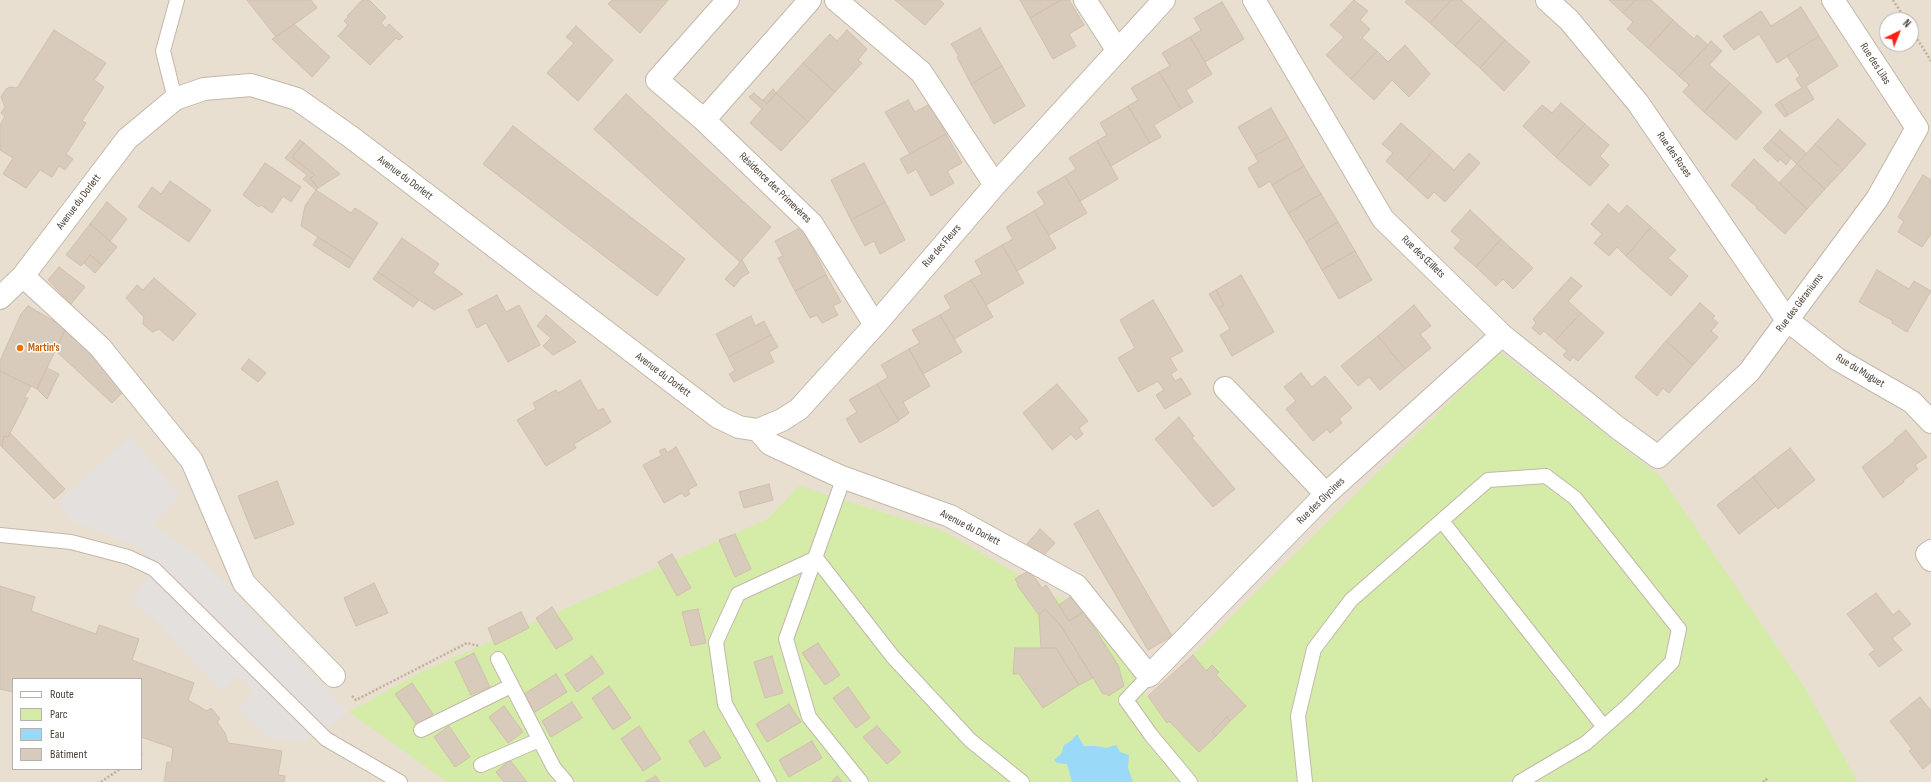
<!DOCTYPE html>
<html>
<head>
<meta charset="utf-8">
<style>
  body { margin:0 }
  #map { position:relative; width:1931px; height:782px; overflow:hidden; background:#f4ede4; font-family:"Sofia Sans Condensed",sans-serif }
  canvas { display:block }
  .legend { position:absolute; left:12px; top:678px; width:130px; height:92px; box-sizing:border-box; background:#fff; border:1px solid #b5b1ad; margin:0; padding:5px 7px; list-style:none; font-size:12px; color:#463d33 }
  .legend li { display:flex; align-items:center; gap:8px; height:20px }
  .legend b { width:20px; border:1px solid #b5b1ad }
  .north { position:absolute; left:1879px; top:12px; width:40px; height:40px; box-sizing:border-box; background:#fff; border:1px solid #b5b1ad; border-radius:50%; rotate:43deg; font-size:11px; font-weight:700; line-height:16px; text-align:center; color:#463d33 }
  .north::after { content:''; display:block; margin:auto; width:14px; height:18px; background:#ff1e0f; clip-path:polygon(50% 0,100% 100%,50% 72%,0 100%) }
</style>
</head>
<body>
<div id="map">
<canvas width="1931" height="782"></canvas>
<ul class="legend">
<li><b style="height:5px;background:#fff"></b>Route</li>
<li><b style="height:11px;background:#d4eca8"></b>Parc</li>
<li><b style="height:11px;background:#9ad9f7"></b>Eau</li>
<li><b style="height:11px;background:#d9cbbb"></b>Bâtiment</li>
</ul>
<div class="north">N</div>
</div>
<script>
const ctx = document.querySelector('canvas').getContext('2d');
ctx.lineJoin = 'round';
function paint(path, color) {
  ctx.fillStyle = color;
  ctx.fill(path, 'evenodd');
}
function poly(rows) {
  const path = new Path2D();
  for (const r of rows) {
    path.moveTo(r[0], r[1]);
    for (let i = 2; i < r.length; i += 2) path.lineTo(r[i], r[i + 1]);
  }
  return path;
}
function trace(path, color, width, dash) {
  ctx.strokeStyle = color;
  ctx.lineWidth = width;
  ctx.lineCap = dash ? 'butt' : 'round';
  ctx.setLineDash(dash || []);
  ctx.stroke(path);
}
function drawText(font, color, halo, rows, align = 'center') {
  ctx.font = font + ' "Sofia Sans Condensed",sans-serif';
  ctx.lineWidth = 3;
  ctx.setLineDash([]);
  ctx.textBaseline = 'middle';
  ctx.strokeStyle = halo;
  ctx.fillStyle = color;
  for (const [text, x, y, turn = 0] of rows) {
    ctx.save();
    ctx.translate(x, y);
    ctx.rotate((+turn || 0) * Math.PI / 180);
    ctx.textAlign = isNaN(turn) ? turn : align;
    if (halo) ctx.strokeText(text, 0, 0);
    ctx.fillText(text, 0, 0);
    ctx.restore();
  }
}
const residential = poly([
  [0,0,1931,0,1931,782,0,782],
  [1887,20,1911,20,1911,44,1887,44],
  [13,679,141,679,141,769,13,769]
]);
const green = poly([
  [1500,352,1661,477,1805,688,1858,782,447,782,349,712,421,672,768,519,799,486,943,531,1083,612,1141,683,1148,699]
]);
const parking = poly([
  [130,436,180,496,153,525,198,555,347,710,328,729,303,741,267,737,238,709,255,692,238,675,221,692,154,619,131,601,153,569,141,548,73,521,58,503]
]);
const water = poly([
  [1077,734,1084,746,1097,746,1106,748,1116,745,1120,752,1129,755,1128,768,1133,782,1072,782,1067,764,1057,763,1054,760,1061,754,1064,745,1071,741]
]);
const building = poly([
  [247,0,311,0,317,8,276,37,247,0],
  [362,0,369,0,386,17,381,23,386,28,389,24,403,37,399,40,396,38,370,65,338,36,348,25,344,21,348,17,347,16,362,0],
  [612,0,668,0,640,33,608,4,612,0],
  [895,0,940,0,944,4,925,25,895,0],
  [1020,0,1061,0,1030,18,1020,0],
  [1061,0,1069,0,1084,25,1069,34,1076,46,1053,59,1030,18,1061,0],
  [1354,0,1368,11,1360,20,1370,29,1362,38,1377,51,1351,79,1326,55,1344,37,1330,25,1354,0],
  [1407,0,1451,0,1430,23,1405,2,1407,0],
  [1451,0,1461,0,1481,18,1455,46,1430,23,1451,0],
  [1609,0,1635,0,1623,13,1609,0],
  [1635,0,1651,0,1673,20,1648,48,1627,29,1633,22,1623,13,1635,0],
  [1222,2,1244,39,1205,62,1190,37,1201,30,1194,18,1222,2],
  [1801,7,1819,36,1777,63,1759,34,1734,50,1723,36,1761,11,1771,26,1801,7],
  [1481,18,1505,40,1480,68,1455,46,1481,18],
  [1673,20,1694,39,1697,35,1708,45,1679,76,1648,48,1673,20],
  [294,24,330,57,312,77,272,39,294,24],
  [576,26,613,60,578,101,547,73,574,43,566,37,576,26],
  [980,28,1002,66,971,84,957,57,959,56,951,44,980,28],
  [54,30,106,63,94,80,104,87,82,121,86,123,66,154,73,159,65,170,59,166,52,177,40,170,26,188,3,174,13,158,0,150,0,125,5,116,1,113,5,107,1,97,6,89,10,87,17,88,54,30],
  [847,30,867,49,858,60,862,63,835,92,803,63,830,34,837,41,847,30],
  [1819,36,1838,66,1806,86,1814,99,1788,115,1780,101,1802,88,1796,79,1800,76,1787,56,1819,36],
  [1190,37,1212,74,1186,90,1193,102,1181,109,1159,72,1170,66,1162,53,1190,37],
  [1505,40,1530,62,1504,91,1480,68,1505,40],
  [1711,41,1722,51,1709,65,1730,83,1704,112,1683,92,1689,85,1679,76,1711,41],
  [1405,45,1430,74,1409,97,1392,80,1374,100,1351,79,1377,51,1388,62,1405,45],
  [803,63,835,92,808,122,776,93,803,63],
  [1002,66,1025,106,994,124,971,84,1002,66],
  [1159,72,1181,109,1154,125,1161,137,1150,143,1128,106,1138,100,1131,88,1159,72],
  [1730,83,1762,112,1736,140,1704,112,1730,83],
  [773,89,776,93,767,104,763,100,773,89],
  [754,93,767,104,776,93,808,122,781,151,750,123,762,109,749,97,754,93],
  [626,94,771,227,740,262,594,129,626,94],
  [908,100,915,112,930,104,946,134,910,154,885,112,908,100],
  [1780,101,1788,115,1785,117,1775,105,1780,101],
  [1561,103,1585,124,1556,157,1523,126,1542,105,1552,113,1561,103],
  [1128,106,1150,143,1111,166,1097,141,1107,135,1100,123,1128,106],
  [1271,108,1288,137,1255,156,1238,127,1271,108],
  [1838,119,1866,144,1843,170,1815,144,1838,119],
  [1401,123,1433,151,1407,180,1386,161,1393,153,1382,144,1401,123],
  [1585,124,1609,145,1600,156,1609,165,1590,186,1556,157,1585,124],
  [513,126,685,259,657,296,483,164,513,126],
  [1780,130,1806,153,1797,164,1771,140,1780,130],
  [946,134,962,163,947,171,954,183,931,196,916,169,908,174,900,159,946,134],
  [1288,137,1304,166,1272,185,1270,181,1259,188,1248,168,1258,162,1255,156,1288,137],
  [300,140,304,143,292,157,315,175,310,178,318,188,316,190,303,179,307,175,285,158,300,140],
  [1771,140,1791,158,1786,165,1780,159,1778,162,1763,148,1771,140],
  [1097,141,1118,179,1080,201,1065,176,1076,169,1069,158,1097,141],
  [304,143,340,174,318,188,310,178,315,175,292,157,304,143],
  [1815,144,1843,170,1825,189,1797,164,1815,144],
  [1433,151,1454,170,1469,153,1480,163,1445,202,1434,192,1428,199,1407,180,1433,151],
  [1754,159,1807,209,1785,234,1756,208,1757,207,1731,185,1754,159],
  [265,163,301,187,291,202,283,196,272,213,261,205,259,207,243,195,265,163],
  [864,163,885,202,851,220,831,180,864,163],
  [1797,164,1825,189,1807,209,1779,183,1797,164],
  [1304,166,1321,194,1288,213,1272,185,1304,166],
  [1923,175,1931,180,1931,234,1922,247,1898,232,1904,221,1898,217,1923,175],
  [1065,176,1087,213,1049,235,1034,211,1045,204,1037,192,1065,176],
  [170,181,211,210,189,242,138,207,152,187,161,194,170,181],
  [316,190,351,213,355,208,378,223,354,260,301,226,305,206,316,190],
  [1321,194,1338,222,1306,242,1288,213,1321,194],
  [107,202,127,219,110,241,90,224,107,202],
  [885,202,905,240,880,254,874,241,865,246,851,220,885,202],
  [1608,204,1619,214,1627,205,1651,227,1626,256,1617,247,1609,256,1594,243,1602,234,1591,224,1608,204],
  [1470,210,1501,239,1476,267,1454,248,1461,240,1451,231,1470,210],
  [1034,211,1056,248,1017,271,1002,245,1013,239,1006,227,1034,211],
  [1338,222,1355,251,1322,270,1306,242,1338,222],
  [90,224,117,247,102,265,90,255,81,266,66,255,90,224],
  [802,227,826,275,795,291,778,258,783,256,775,241,802,227],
  [1651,227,1676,250,1668,258,1688,276,1671,296,1626,256,1651,227],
  [318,237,354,260,349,268,313,245,318,237],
  [402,238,439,264,433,273,463,294,434,310,378,272,402,238],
  [1501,239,1533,268,1513,289,1503,279,1496,286,1476,267,1501,239],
  [1002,245,1024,283,986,305,971,280,982,274,975,261,1002,245],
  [1355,251,1372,280,1339,299,1322,270,1355,251],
  [90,255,102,265,95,273,84,263,90,255],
  [742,260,749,273,742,277,734,287,725,279,742,260],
  [59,267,85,287,71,304,48,280,59,267],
  [1877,270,1909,289,1914,281,1931,291,1907,332,1892,323,1893,321,1859,302,1877,270],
  [378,272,419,300,413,307,373,279,378,272],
  [826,275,841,302,833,306,838,315,822,323,817,315,810,318,795,291,826,275],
  [1241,275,1274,332,1232,356,1220,335,1230,329,1218,308,1224,305,1216,290,1241,275],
  [1571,277,1582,286,1568,301,1581,313,1555,341,1544,331,1540,335,1532,328,1536,323,1533,319,1571,277],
  [154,278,196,314,173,341,159,329,152,332,143,324,144,317,126,298,137,285,143,290,154,278],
  [971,280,993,317,954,339,940,315,951,308,944,296,971,280],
  [1216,290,1224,305,1218,308,1209,294,1216,290],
  [497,295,506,312,519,305,540,345,508,362,486,323,477,328,468,310,497,295],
  [1153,300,1183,351,1170,358,1177,370,1171,374,1175,381,1181,378,1191,394,1165,409,1156,395,1164,390,1158,381,1138,392,1118,358,1135,348,1120,320,1153,300],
  [1700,303,1715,316,1712,318,1718,323,1711,331,1718,337,1693,365,1666,341,1700,303],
  [1414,305,1431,326,1420,334,1431,348,1405,369,1378,336,1414,305],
  [28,306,66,328,37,389,0,371,0,361,21,314,28,306],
  [1581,313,1604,333,1578,361,1573,357,1570,361,1563,355,1567,351,1555,341,1581,313],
  [546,315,576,342,553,355,543,346,551,338,537,326,546,315],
  [940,315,962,352,923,374,909,349,920,343,912,330,940,315],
  [751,316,755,326,764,321,771,335,728,357,716,334,751,316],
  [66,328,125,390,112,403,55,350,66,328],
  [771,335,778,347,769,352,774,362,734,382,729,374,735,371,728,357,771,335],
  [1378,336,1405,369,1380,390,1369,377,1358,386,1341,366,1378,336],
  [1666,341,1693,365,1669,393,1663,388,1657,396,1635,377,1666,341],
  [909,349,930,386,903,402,909,413,899,420,877,384,888,377,881,365,909,349],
  [249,359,266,373,258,382,241,369,249,359],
  [47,368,59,374,47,399,37,389,47,368],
  [0,371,31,386,24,398,28,398,8,437,4,436,2,447,0,444,0,371],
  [1301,373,1312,387,1325,376,1352,408,1339,419,1342,423,1330,433,1327,429,1313,441,1286,409,1296,401,1284,387,1301,373],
  [580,380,598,411,603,408,611,422,574,444,576,448,546,466,517,420,536,409,533,403,556,390,558,393,580,380],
  [877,384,899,421,860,443,846,419,857,412,849,400,877,384],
  [1057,384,1088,421,1079,428,1083,434,1076,440,1071,434,1052,450,1023,413,1057,384],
  [1179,417,1194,436,1192,438,1235,489,1213,507,1155,439,1179,417],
  [1906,430,1927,457,1915,465,1918,469,1903,481,1904,482,1883,498,1862,467,1895,441,1894,440,1906,430],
  [10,433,65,489,54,499,2,447,4,436,8,437,10,433],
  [676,447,697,485,688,490,690,494,685,497,682,493,664,503,643,465,662,455,659,451,665,448,667,453,676,447],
  [1790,448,1815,480,1778,509,1753,477,1790,448],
  [1753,477,1776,506,1739,534,1717,505,1753,477],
  [277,481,294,524,255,539,238,496,277,481],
  [769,484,773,500,744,508,739,492,769,484],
  [1098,510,1172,636,1148,650,1074,524,1098,510],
  [1040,529,1055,543,1042,557,1027,544,1040,529],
  [735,534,751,569,735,577,719,540,735,534],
  [672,554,691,588,677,596,658,562,672,554],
  [1028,571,1031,576,1033,575,1042,588,1046,585,1069,621,1084,612,1118,665,1124,686,1108,696,1107,694,1103,694,1061,626,1045,609,1039,615,1017,585,1018,584,1015,579,1028,571],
  [374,583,388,613,356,626,344,598,374,583],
  [0,586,35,597,31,611,96,634,99,625,139,639,132,660,194,683,188,700,207,711,211,708,220,719,217,722,225,733,228,743,282,751,278,775,285,776,284,782,164,782,167,762,171,763,173,748,141,737,141,679,13,679,13,692,0,689,0,586],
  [1876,593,1893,615,1899,610,1911,624,1892,638,1902,650,1879,667,1869,654,1875,650,1847,614,1876,593],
  [1072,596,1083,612,1069,621,1059,605,1072,596],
  [552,607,573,639,556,649,536,618,552,607],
  [698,609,706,643,691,646,682,612,698,609],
  [1045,609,1061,626,1093,678,1079,685,1056,648,1041,648,1039,615,1045,609],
  [521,612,529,628,495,645,488,628,521,612],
  [818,643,840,675,825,685,802,653,818,643],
  [1015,648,1056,648,1079,685,1043,708,1019,674,1013,674,1015,648],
  [474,653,490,687,471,695,455,662,474,653],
  [1193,655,1206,671,1212,665,1219,672,1216,675,1246,706,1230,721,1227,717,1212,732,1216,736,1199,752,1169,721,1167,723,1148,696,1193,655],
  [592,656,604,673,577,692,565,675,592,656],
  [772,656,783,693,765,698,754,662,772,656],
  [556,674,567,692,535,712,524,694,556,674],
  [412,683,433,714,417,725,395,694,412,683],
  [609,686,631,718,613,730,592,698,609,686],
  [848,687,870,718,856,728,833,698,848,687],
  [1920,697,1931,711,1931,762,1923,769,1909,751,1912,749,1890,721,1920,697],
  [572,702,582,718,551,737,542,721,572,702],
  [789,704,801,722,767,742,756,724,789,704],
  [504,706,523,732,508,743,489,717,504,706],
  [1227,717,1230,721,1216,736,1212,732,1227,717],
  [449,726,470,757,455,767,434,737,449,726],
  [639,726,661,759,643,771,621,739,639,726],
  [877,726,901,752,887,764,863,737,877,726],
  [704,731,721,758,705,767,689,741,704,731],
  [812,741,822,758,789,777,779,760,812,741],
  [510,760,527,782,504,782,496,772,510,760],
  [656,776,660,782,645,782,656,776],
  [837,776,842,782,831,782,837,776]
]);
const path = poly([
  [1893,0,1906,20],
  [1911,29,1931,61],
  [352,696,356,700,467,643,479,646],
  [141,755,142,754],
  [101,782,120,769],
  [1763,782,1766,779,1768,782]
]);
const service = poly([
  [175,99,163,51,177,0],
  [844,477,786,639,809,717,861,782],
  [1442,521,1604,727],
  [0,535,71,542,128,557,154,569,326,739,400,782],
  [816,558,893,657,970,740,1022,782],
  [498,659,554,768,566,782],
  [1149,676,1126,700,1151,735,1190,782],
  [421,730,511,686],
  [481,765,539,740],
  [769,782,725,704,716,642,738,594,816,558],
  [1305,782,1298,716,1314,649,1351,600,1488,480,1546,476,1575,498,1679,629,1672,662,1631,703,1586,743,1520,782]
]);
const minor = poly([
  [728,0,657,80,704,120,812,224,875,325],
  [836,0,921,72,995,185],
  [1085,0,1118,51],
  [1254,0,1383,219,1502,335,1618,428,1658,457,1749,372,1877,199,1917,128,1833,0],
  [1547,0,1569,20,1638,103,1787,320,1837,359,1912,402,1931,422],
  [704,120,810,0],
  [23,276,100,347,192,461,244,583,334,676],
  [0,298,23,276,127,139,175,99,204,89,251,85,297,99,351,137,718,417,739,427,758,430,770,444,839,476,950,516,1077,586,1149,676,1326,494,1502,335],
  [1225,388,1326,494],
  [758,430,782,420,799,409,875,325,995,185,1164,0],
  [1931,551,1927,554,1931,560]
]);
const markers = [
  [20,348,4,"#e8710a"]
];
const streetNames = [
  ["Rue des Lilas",1875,64,57],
  ["Rue des Roses",1674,155,55],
  ["Avenue du Dorlett",405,178,37],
  ["Résidence des Primevères",775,188,44],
  ["Avenue du Dorlett",79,202,-53],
  ["Rue des Fleurs",942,246,-49],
  ["Rue des Œillets",1423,257,44],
  ["Rue des Géraniums",1800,303,-53],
  ["Rue du Muguet",1860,371,31],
  ["Avenue du Dorlett",663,375,37],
  ["Rue des Glycines",1321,501,-44],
  ["Avenue du Dorlett",970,528,27]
];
const foodNames = [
  ["Martin's",28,348]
];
paint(residential, '#e8dfd1');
paint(green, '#d4eca8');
paint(parking, '#e4e0dd');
paint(water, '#9ad9f7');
paint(building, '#d9cbbb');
trace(building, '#d2bfab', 1);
trace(service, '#c3b7a9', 16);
trace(minor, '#c3b7a9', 24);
trace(path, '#c3af96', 2.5, [2, 2]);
trace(service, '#fff', 14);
trace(minor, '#fff', 22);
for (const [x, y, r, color] of markers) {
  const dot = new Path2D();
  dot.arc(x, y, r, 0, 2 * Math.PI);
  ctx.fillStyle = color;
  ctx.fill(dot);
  trace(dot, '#fff', 1.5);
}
drawText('11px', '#463d33', '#fff', streetNames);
drawText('bold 11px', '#c56008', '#fff', foodNames, 'left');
</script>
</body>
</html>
